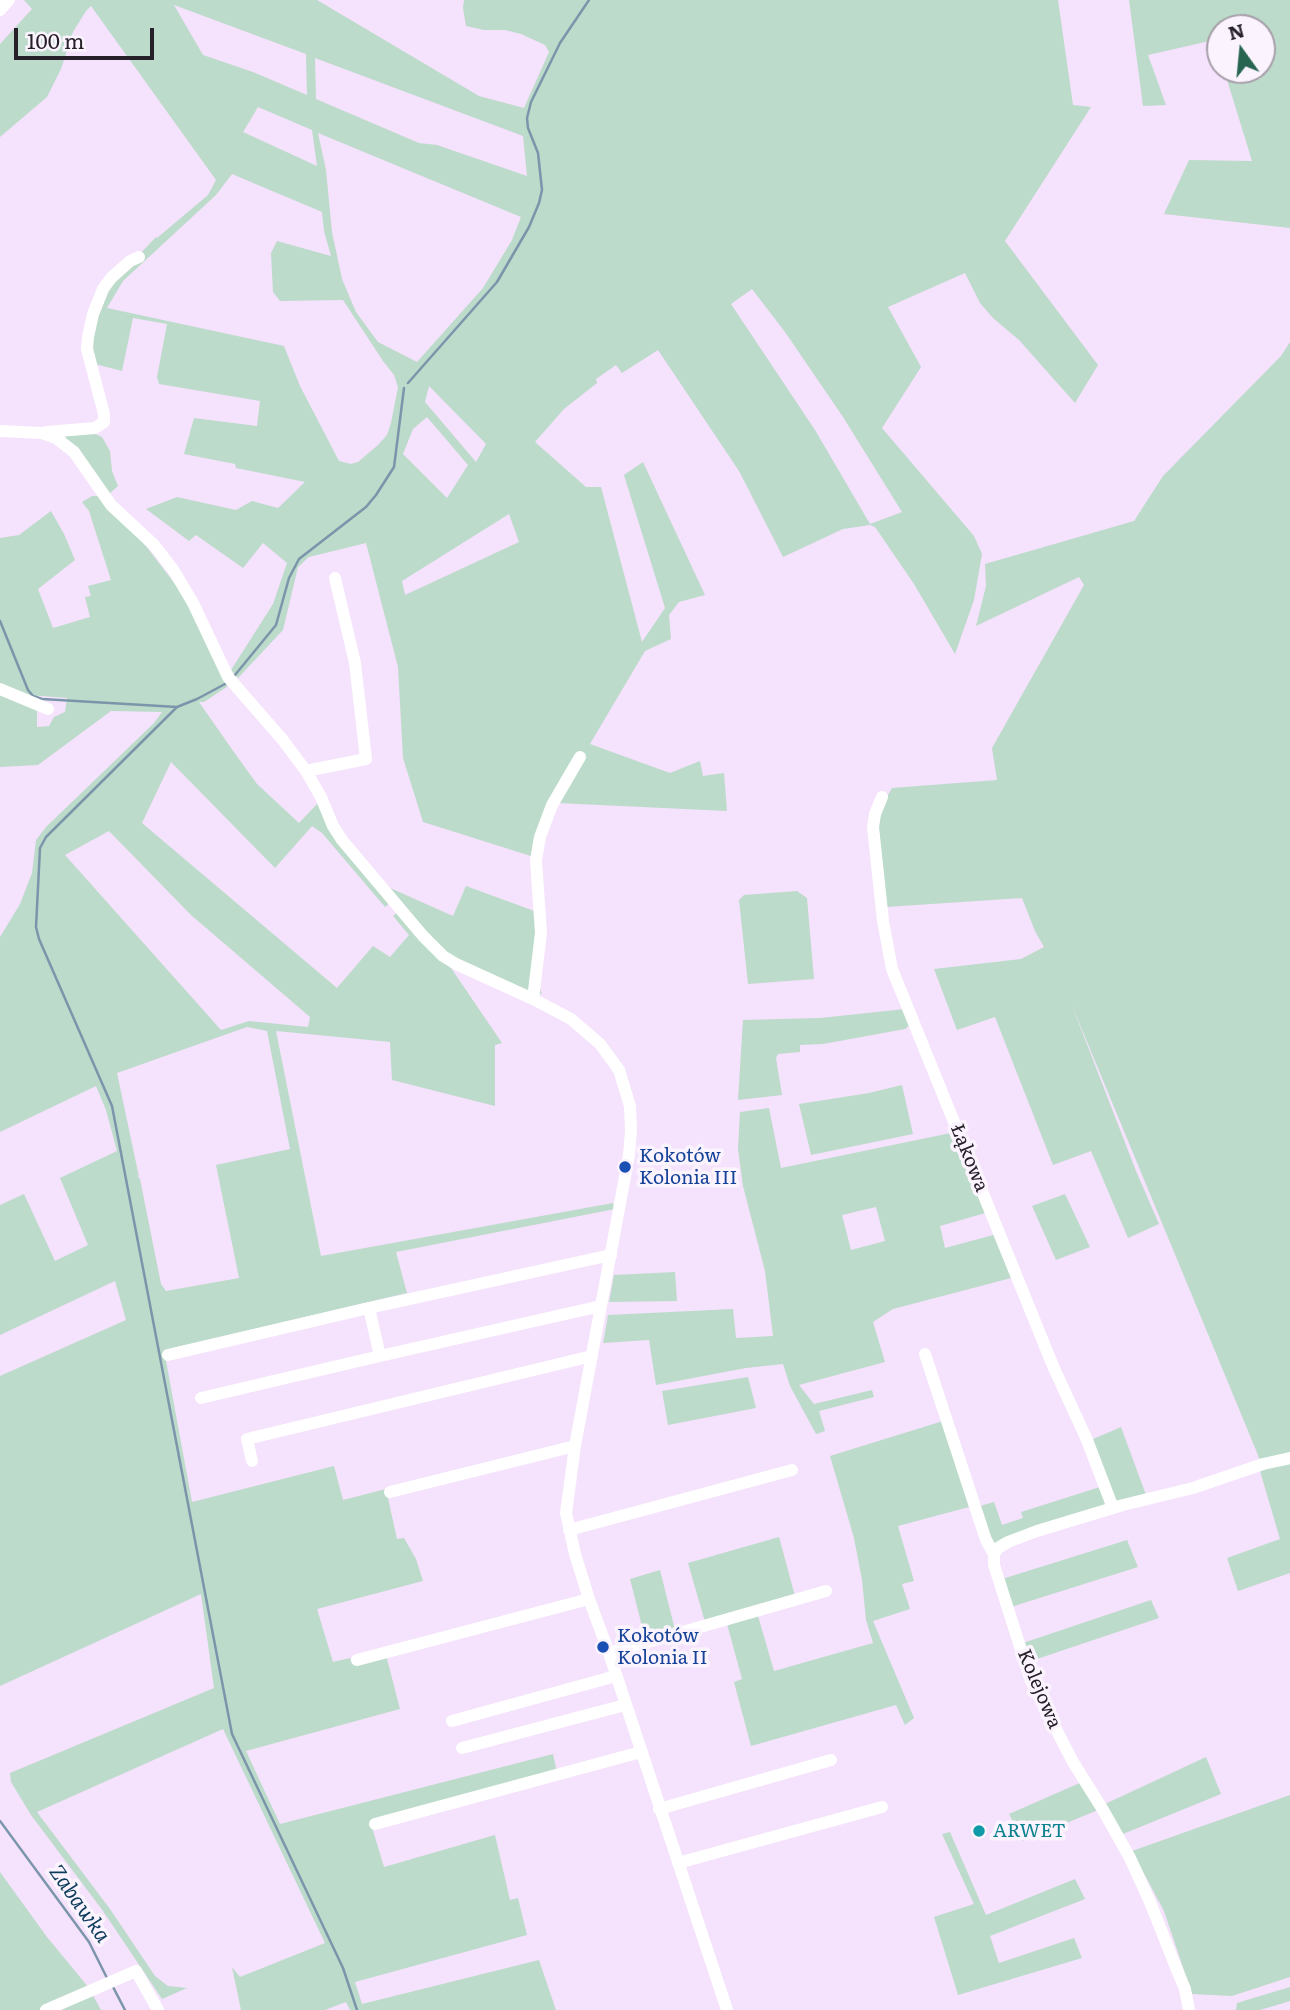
<!DOCTYPE html>
<html>
<head>
<meta charset="utf-8">
<style>
  body { margin:0 }
  #map { position:relative; width:1290px; height:2010px; overflow:hidden; background:#f5e2fc; font-family:Literata,serif }
  canvas { display:block }
  .north { position:absolute; left:1206px; top:14px; width:70px; height:70px; box-sizing:border-box; background:#fbf4fe; border:2px solid #a69fa9; border-radius:50%; rotate:345deg; font-size:19px; font-weight:700; line-height:28px; text-align:center; color:#262029 }
  .north::after { content:''; display:block; margin:auto; width:24px; height:32px; background:#276551; clip-path:polygon(50% 0,100% 100%,50% 72%,0 100%) }
  .scale { position:absolute; left:14px; top:28px; width:140px; height:32px; box-sizing:border-box; border:4px solid #262029; border-top:0; padding-left:9px; font-size:21px; line-height:24px; white-space:nowrap; color:#262029; -webkit-text-stroke:5px #fbf4fe; paint-order:stroke }
</style>
</head>
<body>
<div id="map">
<canvas width="1290" height="2010"></canvas>
<div class="north">N</div>
<div class="scale">100 m</div>
</div>
<script>
const ctx = document.querySelector('canvas').getContext('2d');
ctx.lineJoin = 'round';
function paint(path, color) {
  ctx.fillStyle = color;
  ctx.fill(path, 'evenodd');
}
function poly(rows) {
  const path = new Path2D();
  for (const r of rows) {
    path.moveTo(r[0], r[1]);
    for (let i = 2; i < r.length; i += 2) path.lineTo(r[i], r[i + 1]);
  }
  return path;
}
function trace(path, color, width, dash) {
  ctx.strokeStyle = color;
  ctx.lineWidth = width;
  ctx.lineCap = dash ? 'butt' : 'round';
  ctx.setLineDash(dash || []);
  ctx.stroke(path);
}
function drawText(font, color, halo, rows, align = 'center') {
  ctx.font = font + ' Literata,serif';
  ctx.lineWidth = 7;
  ctx.setLineDash([]);
  ctx.textBaseline = 'middle';
  ctx.strokeStyle = halo;
  ctx.fillStyle = color;
  for (const [text, x, y, turn = 0] of rows) {
    ctx.save();
    ctx.translate(x, y);
    ctx.rotate((+turn || 0) * Math.PI / 180);
    ctx.textAlign = isNaN(turn) ? turn : align;
    if (halo) ctx.strokeText(text, 0, 0);
    ctx.fillText(text, 0, 0);
    ctx.restore();
  }
}
const green = poly([
  [24,0,317,0,479,96,524,108,549,52,545,45,521,34,505,30,484,30,466,26,463,8,464,0,1058,0,1073,105,1091,107,1005,241,1098,365,1075,403,1019,340,993,318,980,303,965,273,888,307,921,367,882,428,974,536,982,554,974,600,955,654,914,584,875,527,870,525,843,529,783,557,739,471,658,350,622,373,616,365,596,379,597,383,564,409,535,442,586,487,601,487,642,642,665,608,624,475,643,462,705,595,679,602,669,615,671,639,645,651,590,744,670,773,700,761,703,776,724,773,727,811,557,803,542,849,540,989,542,994,527,990,464,964,439,946,390,888,453,916,466,886,537,912,534,857,423,822,403,758,398,667,366,543,309,557,298,567,283,630,238,678,231,670,273,604,287,563,263,543,243,568,196,535,189,541,146,509,177,497,236,510,252,501,278,508,305,482,236,468,235,464,184,454,194,418,257,426,260,401,159,384,157,377,167,324,133,318,122,371,95,364,93,347,93,329,112,283,156,237,157,238,208,195,216,180,91,6,86,11,73,32,61,69,47,97,0,137,0,44,32,9],
  [174,5,306,54,307,95,253,72,203,55],
  [315,58,523,136,527,176,437,145,419,143,316,99],
  [258,107,312,130,317,166,243,132],
  [318,133,521,217,512,240,483,288,417,362,378,342,356,312,342,279,332,232,326,170],
  [232,174,322,212,324,231,331,256,277,241,271,253,273,292,280,301,343,300,383,361,394,375,398,387,391,423,387,435,378,445,358,462,351,464,339,461,300,386,284,346,107,308,123,281,216,195],
  [752,289,785,332,843,417,902,512,870,524,815,430,731,304],
  [429,386,486,444,476,462,425,402],
  [427,417,468,465,447,498,403,454,413,429],
  [509,514,519,542,405,595,402,581],
  [1129,0,1290,0,1290,228,1164,214,1189,160,1252,161,1224,70,1262,70,1262,28,1220,28,1220,57,1214,40,1148,55,1166,105,1143,106],
  [1290,342,1290,1573,1238,1591,1227,1558,1280,1539,1260,1471,1262,1470,1258,1455,1071,1003,1136,1171,1159,1224,1128,1238,1091,1151,1053,1165,995,1017,957,1030,934,969,1021,959,1044,947,1035,931,1022,898,886,907,878,825,880,809,892,788,997,780,992,748,1084,585,1079,577,976,626,986,586,985,564,1134,521,1163,476,1281,356],
  [93,433,102,437,110,451,112,471,118,486,108,495,65,437,66,435],
  [92,496,98,496,142,541,182,593,228,686,204,702,199,702,231,748,257,784,299,823,318,803,390,903,385,907,322,833,312,826,275,868,171,762,142,823,337,988,373,946,390,957,409,935,393,916,398,912,420,938,451,968,502,1043,495,1045,495,1106,392,1080,390,1042,276,1031,321,1256,613,1203,615,1209,396,1252,407,1293,164,1350,192,1502,334,1466,343,1500,386,1489,397,1539,404,1538,416,1559,423,1581,317,1609,333,1662,350,1658,352,1664,386,1655,400,1709,246,1751,280,1824,553,1754,557,1772,371,1824,384,1867,495,1835,510,1900,518,1898,527,1935,355,1982,362,2004,539,1960,556,2010,350,2010,346,2002,325,2010,241,2010,232,1967,240,1977,325,1943,223,1729,37,1812,110,1909,155,1976,168,1986,187,1988,162,1999,103,1911,31,1815,11,1782,10,1773,214,1688,201,1594,0,1686,0,1376,126,1320,115,1281,0,1335,0,1205,24,1194,55,1261,88,1245,60,1178,117,1151,106,1110,96,1086,0,1132,0,937,20,904,32,873,36,840,46,827,154,723,162,712,111,711,38,765,0,767,0,693,37,709,37,727,49,726,54,717,65,712,67,698,28,695,0,685,0,538,19,535,51,511,64,534,75,560,38,589,53,628,90,617,85,597,91,596,88,586,111,580,89,511,82,502],
  [109,831,191,915,310,1017,308,1027,249,1021,221,1030,65,855],
  [247,1027,267,1031,290,1149,216,1165,239,1278,166,1291,161,1284,140,1179,135,1174,139,1177,117,1073],
  [797,891,807,898,814,979,748,984,739,900,744,895],
  [905,1009,911,1024,905,1029,823,1044,800,1045,800,1052,778,1054,776,1058,782,1095,738,1100,743,1020,820,1018],
  [902,1085,913,1134,811,1155,799,1104,869,1093],
  [769,1108,781,1168,951,1133,957,1135,989,1212,940,1226,945,1248,997,1234,1015,1277,893,1309,873,1322,885,1362,799,1385,814,1404,872,1390,874,1397,819,1411,825,1431,816,1434,790,1386,783,1364,746,1368,656,1385,649,1340,603,1343,608,1315,733,1309,736,1338,773,1336,765,1271,743,1186,738,1149,740,1112],
  [876,1207,885,1241,851,1250,842,1215],
  [1065,1194,1090,1247,1056,1260,1032,1206],
  [675,1272,677,1301,609,1302,614,1275],
  [748,1377,756,1408,668,1425,662,1391],
  [943,1421,969,1507,898,1526,914,1581,902,1584,910,1609,873,1621,914,1718,905,1725,896,1705,751,1746,734,1682,742,1679,727,1624,758,1616,774,1671,873,1643,866,1620,862,1580,854,1538,830,1456],
  [1121,1427,1146,1495,1120,1503,1114,1501,1091,1440],
  [1100,1487,1107,1502,1104,1508,993,1546,980,1506,994,1502,1002,1525,1023,1518,1021,1512],
  [779,1537,795,1596,705,1622,688,1563],
  [1127,1540,1138,1567,1011,1607,1002,1579],
  [660,1570,675,1630,645,1638,630,1579],
  [1151,1600,1159,1618,1028,1662,1023,1643],
  [1206,1757,1221,1794,1123,1834,1105,1804],
  [1082,1782,1098,1810,1023,1841,1009,1814],
  [1290,1795,1290,1977,1232,1996,1192,1994,1164,1911,1132,1851],
  [950,1832,986,1915,1075,1879,1085,1899,990,1936,999,1963,1074,1938,1082,1958,958,1995,934,1917,974,1904,942,1834],
  [0,1872,47,1937,89,1988,101,2010,0,2010],
  [1290,1987,1290,2001,1260,2010,1236,2010,1237,2003]
]);
const stream = poly([
  [408,383,497,282,529,227,539,203,542,190,538,153,528,128,527,118,531,102,560,43,589,0],
  [0,621,28,690,33,696,42,699,177,707],
  [235,675,276,625,289,578,299,559,366,507,376,495,394,467,404,388],
  [225,684,197,699,177,707,46,837,40,848,36,927,39,939,112,1106,232,1734,343,1968,357,2010],
  [0,1821,89,1942,108,1980],
  [112,1985,125,2010]
]);
const minor = poly([
  [0,10,9,0],
  [0,431,42,433,56,438,74,452,111,505,154,545,174,571,193,603,228,677,282,739,306,771,321,797,333,826,342,840,423,936,443,956,456,964,533,999,571,1019,600,1044,619,1070,630,1106,631,1131,629,1155,575,1446,566,1513,575,1554,589,1599,609,1653,727,2010],
  [46,432,95,428,104,422,104,414,87,349,88,337,93,314,103,289,111,278,130,261,139,257],
  [0,689,48,709],
  [306,771,366,759,355,663,335,578],
  [882,797,875,814,873,827,883,921,892,969,1053,1366,1087,1440,1113,1508],
  [533,999,541,933,536,860,540,837,552,805,580,757],
  [925,1354,986,1540,994,1554,994,1565,1031,1681,1073,1762,1103,1810,1130,1858,1150,1902,1177,1970,1185,1989,1189,2010],
  [168,1355,369,1308,611,1255],
  [380,1356,601,1306],
  [201,1398,380,1356,369,1308],
  [252,1461,247,1439,592,1356],
  [390,1492,575,1446],
  [569,1530,792,1470],
  [994,1554,998,1548,1008,1542,1037,1531,1123,1505,1193,1488,1263,1464,1290,1458],
  [609,1653,826,1591],
  [357,1660,589,1599],
  [452,1721,616,1676],
  [462,1748,625,1705],
  [659,1809,831,1760],
  [375,1824,641,1752],
  [678,1863,882,1807],
  [46,2010,136,1971,158,2010]
]);
const markers = [
  [625,1167,7,"#1a4fb4"],
  [603,1647,7,"#1a4fb4"],
  [979,1831,7,"#0f9aa8"]
];
const transitNames = [
  ["Kokotów",639,1156],
  ["Kolonia III",639,1178],
  ["Kokotów",617,1636],
  ["Kolonia II",617,1658]
];
const streetNames = [
  ["Łąkowa",969,1158,68],
  ["Kolejowa",1039,1689,67]
];
const cultureNames = [
  ["ARWET",993,1831]
];
const waterNames = [
  ["Zabawka",79,1904,55]
];
paint(green, '#bcdbca');
trace(stream, '#7b95aa', 2.5);
trace(minor, '#fff', 12);
for (const [x, y, r, color] of markers) {
  const dot = new Path2D();
  dot.arc(x, y, r, 0, 2 * Math.PI);
  ctx.fillStyle = color;
  ctx.fill(dot);
  trace(dot, '#fbf4fe', 2.5);
}
drawText('19px', '#164399', '#fbf4fe', transitNames, 'left');
drawText('19px', '#262029', '#fbf4fe', streetNames);
drawText('19px', '#0d838f', '#fbf4fe', cultureNames, 'left');
drawText('italic 21px', '#0e3d5c', '#fbf4fe', waterNames);
</script>
</body>
</html>
